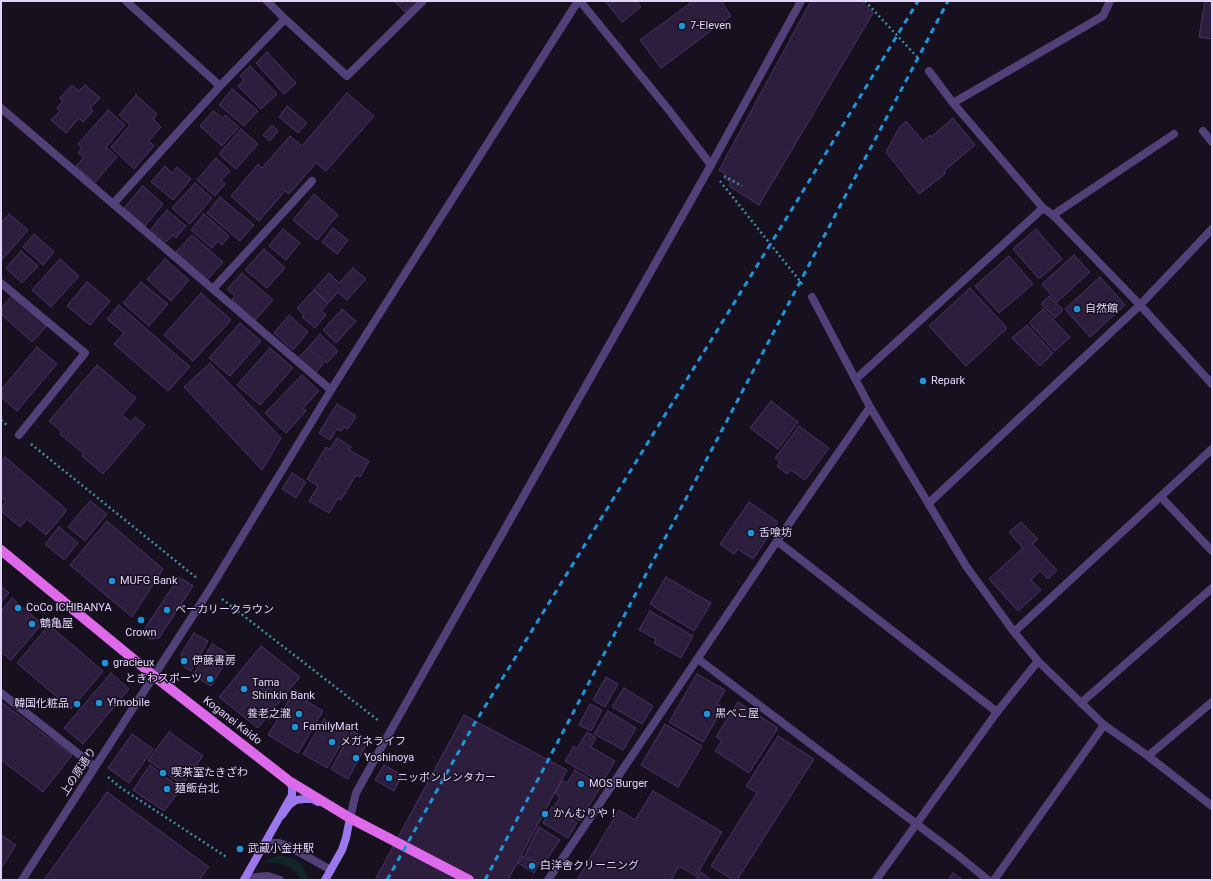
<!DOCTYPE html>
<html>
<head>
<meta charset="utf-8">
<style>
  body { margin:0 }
  #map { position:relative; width:1213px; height:881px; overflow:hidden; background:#17101f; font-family:Roboto,sans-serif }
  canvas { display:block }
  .frame { position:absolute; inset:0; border:2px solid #e2d4f9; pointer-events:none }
</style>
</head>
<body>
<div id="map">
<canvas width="1213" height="881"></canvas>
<div class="frame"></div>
</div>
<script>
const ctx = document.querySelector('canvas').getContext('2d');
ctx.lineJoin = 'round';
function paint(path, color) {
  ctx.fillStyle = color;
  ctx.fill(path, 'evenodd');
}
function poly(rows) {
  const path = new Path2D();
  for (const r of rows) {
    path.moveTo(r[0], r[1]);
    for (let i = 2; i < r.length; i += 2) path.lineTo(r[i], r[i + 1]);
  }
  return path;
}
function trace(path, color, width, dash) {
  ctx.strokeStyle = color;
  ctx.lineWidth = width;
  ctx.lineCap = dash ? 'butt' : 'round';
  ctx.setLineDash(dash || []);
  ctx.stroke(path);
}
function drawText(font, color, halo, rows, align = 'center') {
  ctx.font = font + ' Roboto,"Noto Sans JP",sans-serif';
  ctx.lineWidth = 3;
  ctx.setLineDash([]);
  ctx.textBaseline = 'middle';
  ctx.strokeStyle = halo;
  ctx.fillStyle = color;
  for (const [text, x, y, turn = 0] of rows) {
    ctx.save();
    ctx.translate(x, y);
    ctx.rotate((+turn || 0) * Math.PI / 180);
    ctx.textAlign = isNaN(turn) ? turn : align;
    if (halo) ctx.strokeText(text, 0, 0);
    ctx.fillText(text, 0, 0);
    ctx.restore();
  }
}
const green = poly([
  [276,856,285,856,295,859,302,865,307,874,308,880,303,880,290,867,277,863,263,863]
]);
const building = poly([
  [394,1,415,1,405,12,394,1],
  [605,1,636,1,641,7,622,22,605,1],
  [693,1,721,1,731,16,661,68,640,40,693,1],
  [811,1,861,1,873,13,759,205,729,186,731,182,724,178,726,174,719,170,811,1],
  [1205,1,1212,1,1212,39,1199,37,1205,1],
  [267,52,296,83,284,94,256,63,267,52],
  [250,66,277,94,261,109,238,86,244,80,240,76,250,66],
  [72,85,79,91,85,85,100,98,90,108,93,111,83,122,79,118,66,133,51,120,60,111,57,108,63,101,60,98,72,85],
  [232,89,258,111,244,126,219,105,232,89],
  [347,93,374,116,326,171,316,163,289,194,285,191,259,221,231,196,258,164,262,168,290,136,302,146,347,93],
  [136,95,157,114,153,119,161,127,149,141,154,146,134,169,111,147,130,125,119,115,136,95],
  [287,106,307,123,298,133,279,117,287,106],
  [108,110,125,125,106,147,117,157,95,182,76,166,84,158,78,153,82,148,78,144,108,110],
  [213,111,223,118,225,115,239,127,222,146,200,126,213,111],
  [953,118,975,145,944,171,945,174,919,194,886,152,899,128,906,121,923,141,930,135,931,137,953,118],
  [272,125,278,131,270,141,263,135,272,125],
  [241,129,258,144,236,169,219,154,241,129],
  [216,158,230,171,221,181,225,184,215,196,197,180,216,158],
  [165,166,172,173,177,167,191,179,173,200,151,182,165,166],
  [195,183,212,198,190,224,172,208,195,183],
  [143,186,163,204,145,226,124,208,143,186],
  [314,194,338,215,317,240,293,220,314,194],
  [220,197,254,225,240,241,207,213,220,197],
  [167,210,186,226,176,238,173,235,166,242,151,229,167,210],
  [9,214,28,230,1,261,1,223,9,214],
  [204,214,229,236,222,245,218,241,212,248,191,230,204,214],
  [333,228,348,240,337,254,322,242,333,228],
  [283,229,300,243,286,260,269,246,283,229],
  [1036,229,1062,259,1039,279,1013,249,1036,229],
  [34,234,54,252,43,265,23,247,34,234],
  [192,235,223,262,207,280,176,252,192,235],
  [264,249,285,268,267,288,245,270,264,249],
  [21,251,38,266,22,283,6,268,21,251],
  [1074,255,1090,272,1057,302,1042,284,1074,255],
  [1009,256,1033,284,999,313,975,286,1009,256],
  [60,259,79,276,51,307,32,290,60,259],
  [165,259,189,280,171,301,147,279,165,259],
  [353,268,366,279,347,300,338,292,328,303,314,290,329,273,339,283,353,268],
  [242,273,273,300,255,320,232,300,235,296,227,289,242,273],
  [1100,277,1125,305,1090,337,1065,309,1100,277],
  [87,282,110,301,90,325,67,306,87,282],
  [141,282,168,304,149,326,123,303,141,282],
  [970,288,1007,328,966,366,929,326,970,288],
  [314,290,328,303,321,311,326,315,315,328,302,317,304,315,297,308,314,290],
  [201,293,231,320,193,361,164,335,201,293],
  [13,295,47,326,32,342,1,314,1,308,13,295],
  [1049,296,1063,310,1055,318,1041,304,1049,296],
  [119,305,190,367,168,391,114,344,124,333,107,319,119,305],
  [342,309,356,321,336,343,323,330,342,309],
  [1043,309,1070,337,1055,351,1029,323,1043,309],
  [289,315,308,332,293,350,274,333,289,315],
  [240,323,261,341,230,376,209,358,240,323],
  [1027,325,1053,353,1040,366,1012,338,1027,325],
  [320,334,338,351,327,363,309,347,320,334],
  [37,347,57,364,17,411,1,397,1,390,37,347],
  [270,348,293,368,260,405,237,385,270,348],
  [308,348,324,363,315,373,298,358,308,348],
  [210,363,281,438,262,470,184,387,210,363],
  [97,365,136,398,122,415,131,422,135,417,145,425,103,474,82,456,84,454,60,434,62,432,49,421,97,365],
  [302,375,319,391,303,408,306,411,286,433,265,413,302,375],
  [771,401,798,422,778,449,750,428,771,401],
  [337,404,356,416,348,429,344,427,341,431,337,429,330,440,319,433,337,404],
  [799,426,829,448,805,480,791,470,787,474,777,466,780,462,775,458,799,426],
  [337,438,351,447,349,450,369,461,360,477,356,475,341,500,338,498,329,513,309,501,318,486,307,479,326,447,330,449,337,438],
  [5,457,67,510,46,535,27,519,20,527,1,511,1,508,6,501,1,497,1,462,5,457],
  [292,473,306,482,296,498,282,489,292,473],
  [90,501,107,514,85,541,68,527,90,501],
  [749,502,778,522,753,559,738,549,734,554,720,544,749,502],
  [107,521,163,569,132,617,70,565,107,521],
  [1021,522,1038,539,1032,544,1057,570,1048,579,1040,571,1031,580,1041,590,1018,611,989,579,1023,548,1009,532,1021,522],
  [59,527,78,543,64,560,45,544,59,527],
  [179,577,193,586,159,638,150,639,142,633,179,577],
  [666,577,711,603,694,631,650,604,666,577],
  [1,586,9,593,1,602,1,586],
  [12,598,42,624,11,660,1,652,1,611,12,598],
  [650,611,693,636,681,658,654,643,656,639,639,630,650,611],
  [49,625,103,671,71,709,17,663,49,625],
  [194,633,208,641,191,671,184,667,181,654,194,633],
  [212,644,230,655,211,686,193,675,212,644],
  [261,646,300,677,258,728,219,697,261,646],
  [111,673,129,689,83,744,64,728,111,673],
  [697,674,725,690,717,704,723,708,703,742,669,722,697,674],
  [606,677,618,684,605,707,593,700,606,677],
  [624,688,653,706,642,724,612,707,624,688],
  [295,690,304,695,301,698,323,711,298,753,268,735,295,690],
  [1,702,72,755,43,792,1,760,1,702],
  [738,702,778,728,749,773,715,751,722,741,716,737,738,702],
  [590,704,602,710,591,731,579,725,590,704],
  [608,711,636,728,623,750,594,734,608,711],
  [464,715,567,770,508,880,375,880,464,715],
  [324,719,348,732,327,768,303,754,324,719],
  [665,724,702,746,678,787,641,765,665,724],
  [352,731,369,740,348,779,331,769,352,731],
  [169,732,203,756,182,785,148,760,169,732],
  [587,732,596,738,591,747,615,761,602,783,565,761,574,746,577,749,587,732],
  [132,734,153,749,129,783,108,768,132,734],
  [778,736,814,759,737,880,733,880,711,866,757,793,746,786,778,736],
  [150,765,181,789,164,811,133,790,150,765],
  [384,765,402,775,394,791,375,780,384,765],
  [575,770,601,786,580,821,554,806,560,797,555,793,562,781,567,783,575,770],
  [653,791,722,832,696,876,679,866,671,880,577,880,619,810,635,820,653,791],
  [107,792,209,867,199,880,44,880,107,792],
  [552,807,577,823,568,838,543,823,552,807],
  [539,827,560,840,542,866,525,855,539,827],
  [1,835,16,845,1,868,1,835],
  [523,856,538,865,534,873,518,863,523,856],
  [701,872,711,880,695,880,701,872],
  [953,873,963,880,948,880,953,873]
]);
const path = poly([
  [865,1,919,59],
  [724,176,742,186],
  [720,181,803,285],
  [1,420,7,425],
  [31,444,198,579],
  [222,599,379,721],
  [108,777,121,788,228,858]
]);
const lane = poly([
  [126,1,220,86],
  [285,19,347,76,423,1],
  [1,108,331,390],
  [113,204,220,86,285,19,267,1],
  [1053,215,1174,134],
  [1,283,85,353,19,435],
  [213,289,312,181],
  [1161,497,1212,551],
  [777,541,997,712],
  [1081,703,1212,588],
  [1148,756,1212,702],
  [265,843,279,843,288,846,331,870],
  [994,880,1104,725]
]);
const street = poly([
  [580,1,668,109,711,165],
  [929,71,953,103,1043,208,1053,215,1140,305,1212,384],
  [953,103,1103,16,1110,1],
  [1203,131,1212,142],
  [812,297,870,407,966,566,1014,632,1038,661,1104,725,1148,756,1212,806],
  [856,379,1043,208],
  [929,503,1140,305,1212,229],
  [1014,632,1212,449],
  [698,659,955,853,988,880],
  [1,693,95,767],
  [350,818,356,793,391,730,711,165,801,1],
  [22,880,210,589,331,390,578,1],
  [244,880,256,877,268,876,280,880],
  [548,880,777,541,870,407],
  [876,880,997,712,1038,661]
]);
const secondary = poly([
  [282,815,289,805,296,800,304,799,312,799,318,802],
  [244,880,292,795,292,787,289,781],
  [325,880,342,850,346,838,350,818,345,815]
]);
const primary = poly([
  [1,550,154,676,289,781,350,818,469,880]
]);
const rail = poly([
  [387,880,473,726,797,201,918,1],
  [485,880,948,1]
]);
const markers = [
  [682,26,4,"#1e94db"],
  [1077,309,4,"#1e94db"],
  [923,381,4,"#1e94db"],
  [751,533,4,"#1e94db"],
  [112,581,4,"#1e94db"],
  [18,608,4,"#1e94db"],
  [167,610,4,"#1e94db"],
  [141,620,4,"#1e94db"],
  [32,624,4,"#1e94db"],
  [184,661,4,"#1e94db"],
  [105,663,4,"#1e94db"],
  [210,679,4,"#1e94db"],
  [244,689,4,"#1e94db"],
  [99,703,4,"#1e94db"],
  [77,704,4,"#1e94db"],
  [299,714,4,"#1e94db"],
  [707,714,4,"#1e94db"],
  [295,727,4,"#1e94db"],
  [332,742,4,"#1e94db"],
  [356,758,4,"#1e94db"],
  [163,773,4,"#1e94db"],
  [389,778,4,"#1e94db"],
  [581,784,4,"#1e94db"],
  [167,789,4,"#1e94db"],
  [545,814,4,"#1e94db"],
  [240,849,4,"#1e94db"],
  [532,866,4,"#1e94db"]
];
const poiNames = [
  ["7-Eleven",690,26],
  ["自然館",1085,309],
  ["Repark",931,381],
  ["舌喰坊",759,533],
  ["MUFG Bank",120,581],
  ["CoCo ICHIBANYA",26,608],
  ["ベーカリークラウン",175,610],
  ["鶴亀屋",40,624],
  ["Crown",141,633,"center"],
  ["伊藤書房",192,661],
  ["gracieux",113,663],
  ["ときわスポーツ",202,679,"right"],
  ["Tama",252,683],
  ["Shinkin Bank",252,696],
  ["Y!mobile",107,703],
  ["韓国化粧品",69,704,"right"],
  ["養老之瀧",291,714,"right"],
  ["黒べこ屋",715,714],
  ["FamilyMart",303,727],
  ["メガネライフ",340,742],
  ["Yoshinoya",364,758],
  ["喫茶室たきざわ",171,773],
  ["ニッポンレンタカー",397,778],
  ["MOS Burger",589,784],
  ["麺飯台北",175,789],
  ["かんむりや！",553,814],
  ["武蔵小金井駅",248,849],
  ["白洋舎クリーニング",540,866]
];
const streetNames = [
  ["Koganei Kaido",232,721,38],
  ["上の原通り",79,772,-57]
];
paint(green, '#142328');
paint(building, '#2d1e3e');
trace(building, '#4c3367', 1);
trace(path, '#3e8ea3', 2.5, [2, 3]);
trace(lane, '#524178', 8);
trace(street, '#524178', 8);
trace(secondary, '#9b78ec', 8);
trace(primary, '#de6aeb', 10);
trace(rail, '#1e94db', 3, [6, 5]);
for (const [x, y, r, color] of markers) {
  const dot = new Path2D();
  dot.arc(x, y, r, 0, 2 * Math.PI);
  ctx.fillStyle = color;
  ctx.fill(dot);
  trace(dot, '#17101f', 1.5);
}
drawText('11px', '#e2d4f9', '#17101f', poiNames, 'left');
drawText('11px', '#e2d4f9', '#17101f', streetNames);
</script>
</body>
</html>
